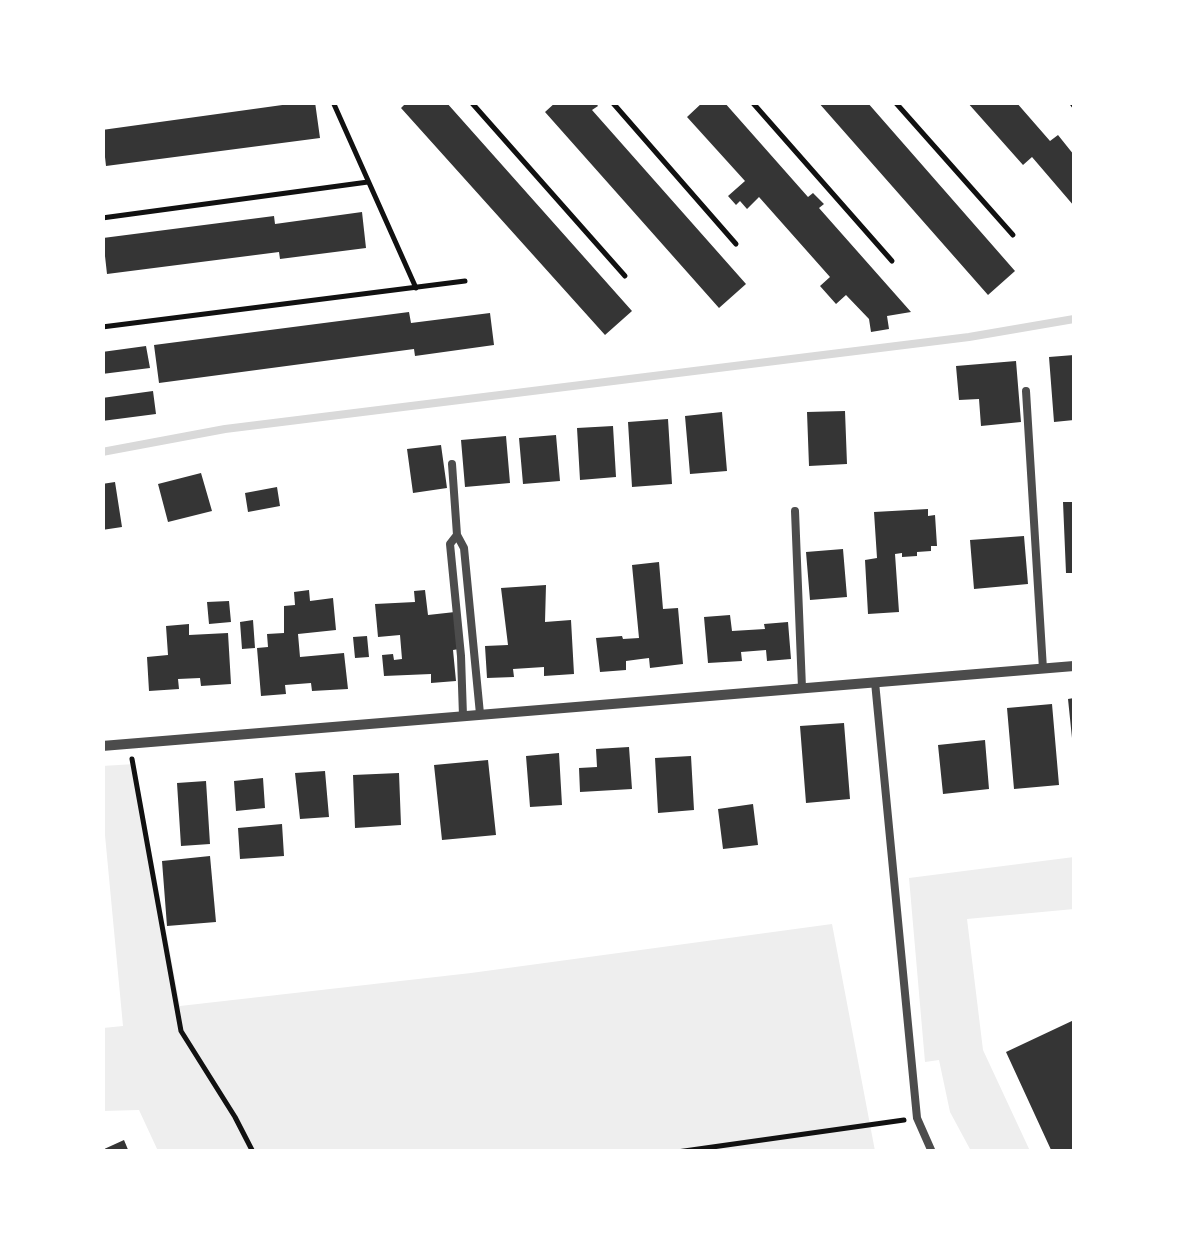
<!DOCTYPE html>
<html>
<head>
<meta charset="utf-8">
<style>
  body { margin:0 }
  #map { position:relative; width:1177px; height:1254px; overflow:hidden; background:#fff; font-family:"Golos Text",sans-serif }
  canvas { display:block }
  .frame { position:absolute; inset:0; border:105px solid #fff; pointer-events:none }
</style>
</head>
<body>
<div id="map">
<canvas width="1177" height="1254"></canvas>
<div class="frame"></div>
</div>
<script>
const ctx = document.querySelector('canvas').getContext('2d');
ctx.lineJoin = 'round';
function paint(path, color) {
  ctx.fillStyle = color;
  ctx.fill(path, 'evenodd');
}
function poly(rows) {
  const path = new Path2D();
  for (const r of rows) {
    path.moveTo(r[0], r[1]);
    for (let i = 2; i < r.length; i += 2) path.lineTo(r[i], r[i + 1]);
  }
  return path;
}
function trace(path, color, width, dash) {
  ctx.strokeStyle = color;
  ctx.lineWidth = width;
  ctx.lineCap = dash ? 'butt' : 'round';
  ctx.setLineDash(dash || []);
  ctx.stroke(path);
}
const green = poly([
  [135,764,180,1006,471,973,832,924,875,1151,158,1151,139,1110,103,1111,103,1028,123,1026,103,814,102,766],
  [1074,857,1074,909,967,919,983,1050,1030,1151,971,1151,950,1112,939,1060,925,1062,909,878]
]);
const stream = poly([
  [102,452,225,429,969,337,1074,319]
]);
const building = poly([
  [304,102,315,102,320,138,106,166,102,130],
  [407,102,446,102,632,311,605,335,401,108],
  [556,102,595,102,598,106,592,110,746,284,719,308,545,112],
  [703,102,724,102,808,197,813,193,824,204,819,208,911,312,887,316,889,329,871,332,869,319,846,295,836,304,820,286,830,277,759,197,747,209,740,201,736,205,728,196,745,181,687,117],
  [818,102,867,102,1015,271,988,295],
  [967,102,1016,102,1050,141,1058,135,1074,155,1074,206,1032,157,1023,165],
  [362,212,366,248,280,259,279,252,107,274,103,238,274,216,275,224],
  [409,312,411,323,490,313,494,345,415,356,414,349,159,383,154,345],
  [146,346,150,368,102,374,102,352],
  [1074,355,1074,420,1054,422,1049,357],
  [1016,361,1021,422,981,426,979,399,959,400,956,366],
  [153,391,156,414,102,421,102,398],
  [845,411,847,464,809,466,807,412],
  [722,412,727,471,690,474,685,416],
  [668,419,672,484,632,487,628,422],
  [613,426,616,477,580,480,577,428],
  [556,435,560,481,523,484,519,438],
  [506,436,510,483,465,487,461,440],
  [441,445,447,488,413,493,407,449],
  [201,473,212,511,168,522,158,484],
  [115,482,122,527,102,530,102,484],
  [277,487,280,506,248,512,245,493],
  [1063,502,1074,502,1074,573,1066,573],
  [928,509,928,516,935,515,937,546,931,546,931,551,917,552,917,556,902,557,902,553,895,554,899,612,868,614,865,560,877,558,874,512],
  [1024,536,1028,584,974,589,970,540],
  [843,549,847,597,810,600,806,552],
  [659,562,663,609,678,608,683,664,650,668,649,658,641,659,626,661,626,670,600,672,596,638,622,636,623,639,639,638,632,565],
  [546,585,545,622,571,620,574,674,544,676,544,667,513,669,514,677,487,678,485,646,508,645,501,588],
  [309,590,310,601,333,598,336,630,298,634,300,657,344,653,348,689,312,691,311,683,285,685,286,694,261,696,257,648,268,647,267,634,284,633,284,606,295,605,294,592],
  [425,590,428,615,455,612,459,649,453,650,456,681,431,683,431,674,384,676,382,655,393,654,394,660,402,659,400,635,378,637,375,604,415,602,414,591],
  [229,601,231,622,209,624,207,602],
  [730,615,732,631,765,629,764,624,788,622,791,659,767,661,766,650,741,652,742,661,708,663,704,617],
  [253,620,255,648,242,649,240,622],
  [189,624,189,635,228,633,231,684,201,686,200,678,178,679,179,689,149,691,147,657,168,655,166,626],
  [367,636,369,657,355,658,353,637],
  [1074,698,1074,738,1072,738,1068,699],
  [1052,704,1059,785,1014,789,1007,708],
  [844,723,850,799,806,803,800,726],
  [985,740,989,789,943,794,938,745],
  [629,747,632,789,580,792,579,768,597,767,596,749],
  [559,753,562,805,530,807,526,756],
  [691,756,694,810,658,813,655,758],
  [488,760,496,835,442,840,434,765],
  [325,771,329,817,300,819,295,773],
  [399,773,401,825,355,828,353,775],
  [263,778,265,808,236,811,234,781],
  [206,781,210,844,181,846,177,783],
  [753,804,758,845,723,849,718,809],
  [282,824,284,856,240,859,238,828],
  [210,856,216,922,167,926,162,861],
  [1074,1020,1074,1152,1052,1152,1006,1052],
  [124,1140,129,1152,102,1152,102,1150]
]);
const path = poly([
  [333,102,416,288],
  [471,102,625,276],
  [612,102,736,244],
  [752,102,892,261],
  [895,102,1013,235],
  [1071,102,1074,106],
  [102,218,368,182],
  [102,327,465,281],
  [132,759,181,1031,235,1117,253,1152],
  [677,1152,904,1120]
]);
const service = poly([
  [1026,391,1043,669],
  [452,464,457,535,450,544,461,656,463,716],
  [795,511,802,688],
  [457,535,464,548,480,714],
  [875,682,917,1118,932,1152]
]);
const minor = poly([
  [102,746,1074,666]
]);
paint(green, '#eee');
trace(stream, '#d9d9d9', 8);
paint(building, '#353535');
trace(path, '#111', 5);
trace(service, '#4c4c4c', 8);
trace(minor, '#4c4c4c', 10);
</script>
</body>
</html>
